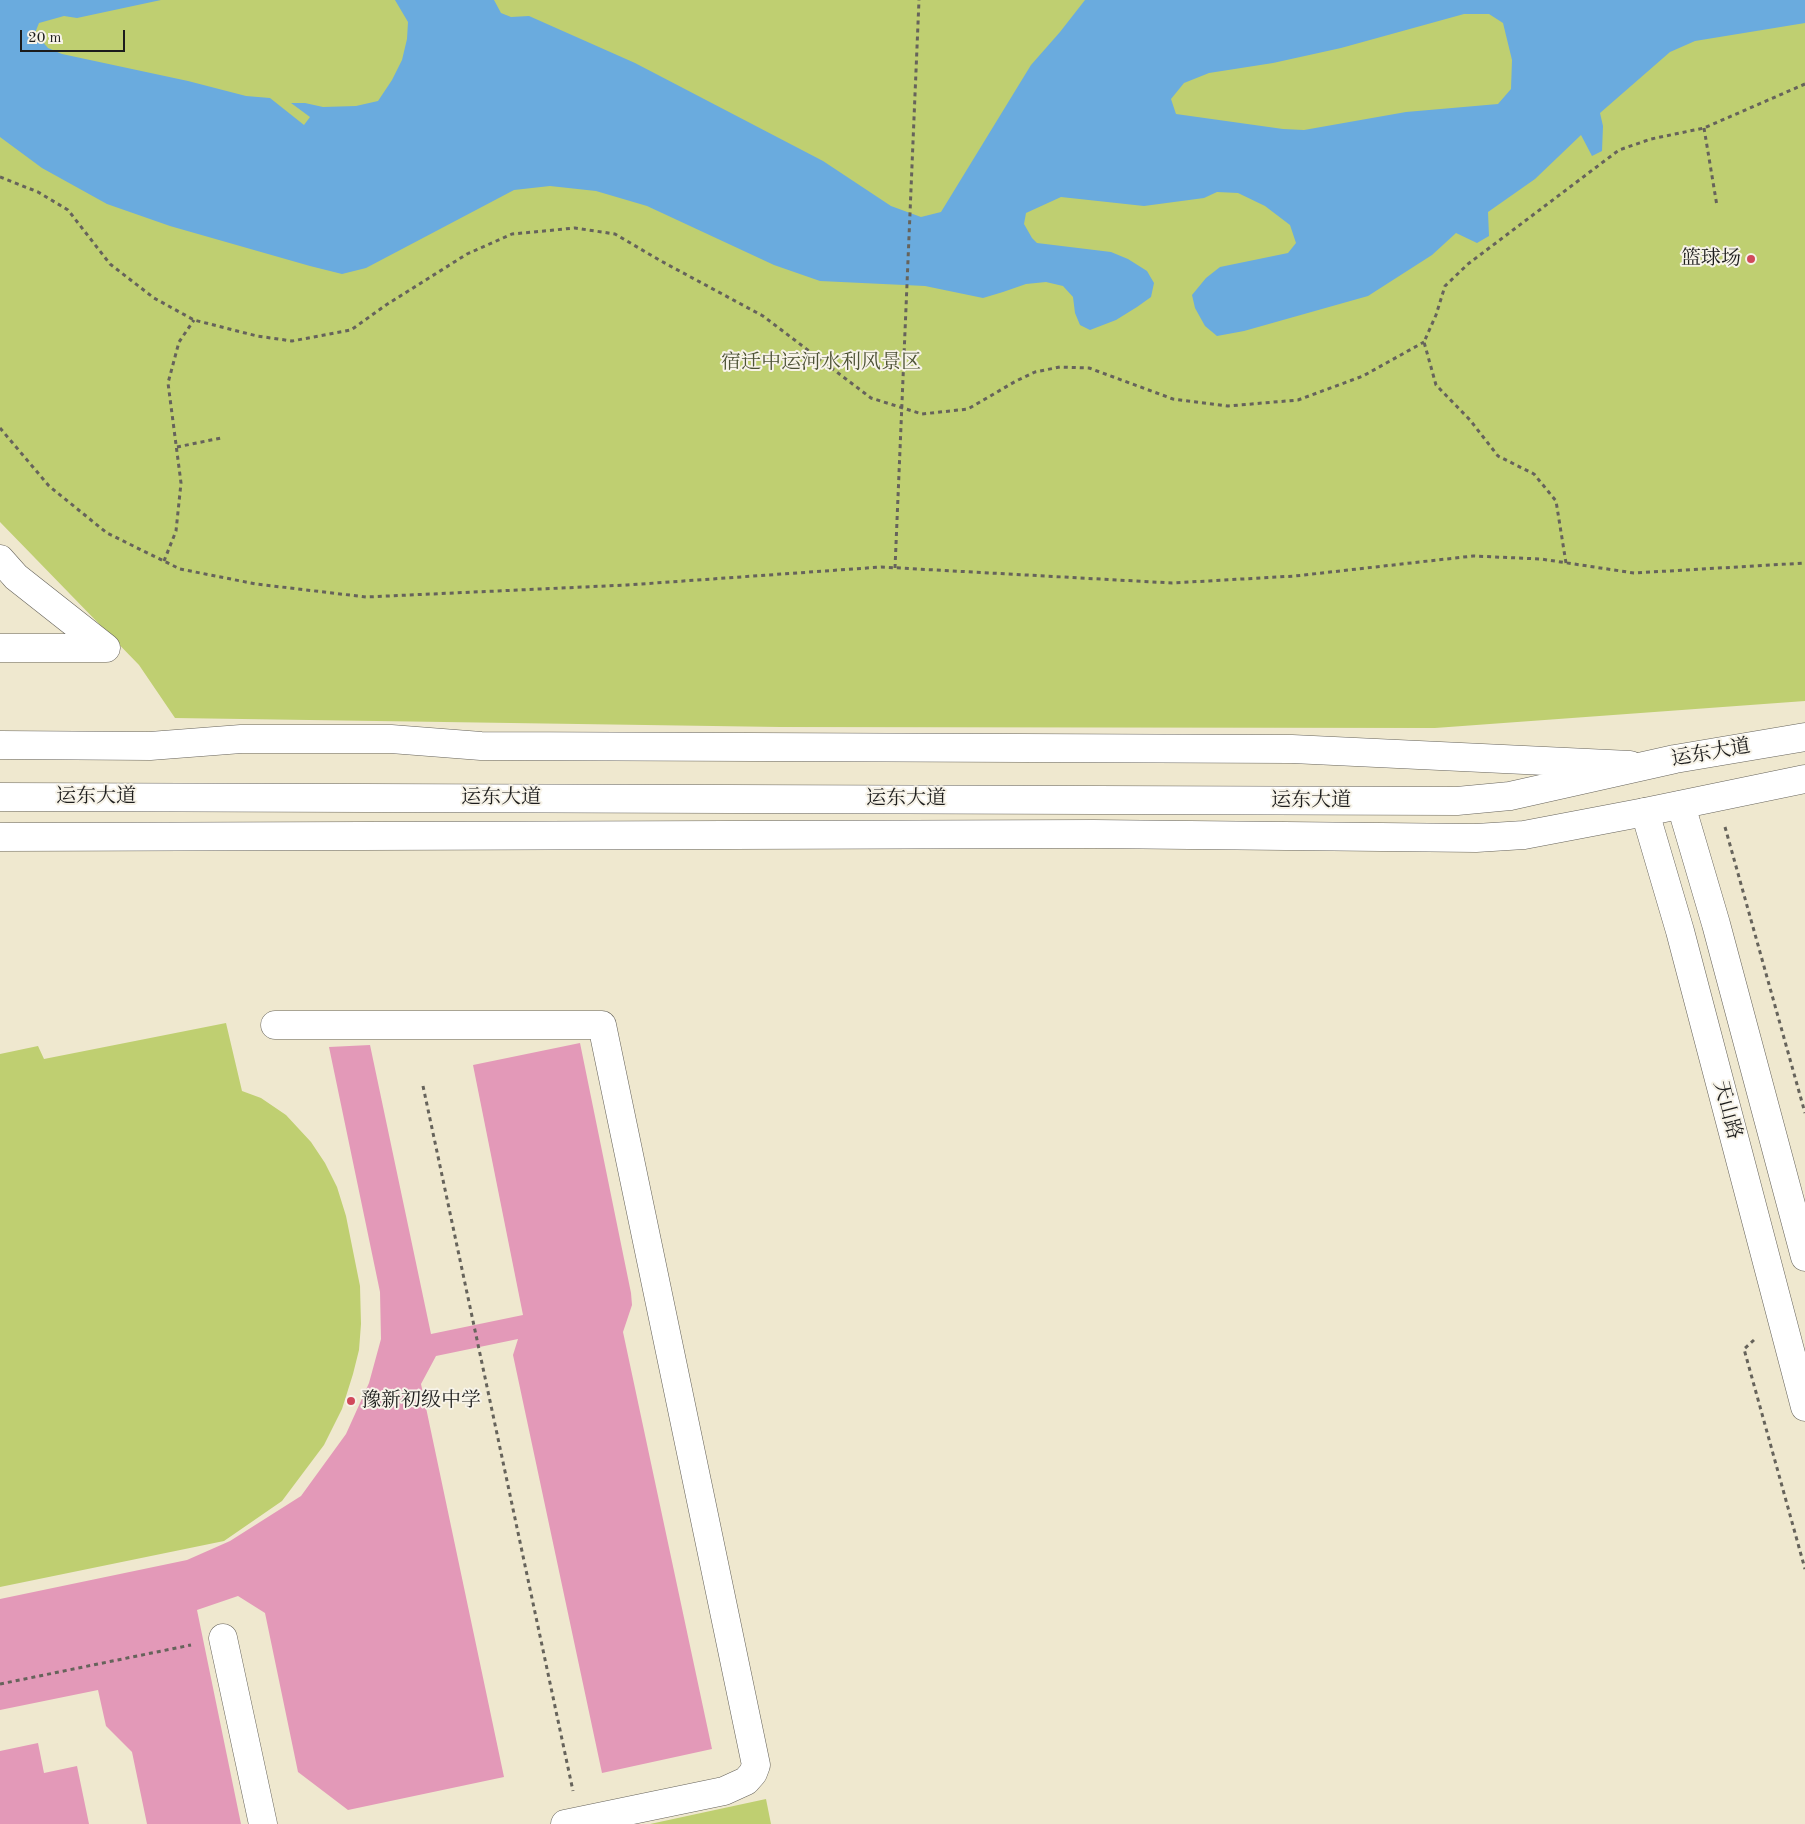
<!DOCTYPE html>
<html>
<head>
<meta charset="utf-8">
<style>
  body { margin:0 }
  #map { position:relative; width:1805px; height:1824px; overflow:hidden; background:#efe8cf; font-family:"Old Standard TT",serif }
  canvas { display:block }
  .scale { position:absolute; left:20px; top:30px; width:105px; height:22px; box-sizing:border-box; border:2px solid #1c1c1c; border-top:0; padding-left:6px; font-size:15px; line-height:18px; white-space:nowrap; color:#1c1c1c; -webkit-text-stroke:4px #f7f3e8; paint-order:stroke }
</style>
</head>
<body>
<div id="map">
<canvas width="1805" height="1824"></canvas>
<div class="scale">20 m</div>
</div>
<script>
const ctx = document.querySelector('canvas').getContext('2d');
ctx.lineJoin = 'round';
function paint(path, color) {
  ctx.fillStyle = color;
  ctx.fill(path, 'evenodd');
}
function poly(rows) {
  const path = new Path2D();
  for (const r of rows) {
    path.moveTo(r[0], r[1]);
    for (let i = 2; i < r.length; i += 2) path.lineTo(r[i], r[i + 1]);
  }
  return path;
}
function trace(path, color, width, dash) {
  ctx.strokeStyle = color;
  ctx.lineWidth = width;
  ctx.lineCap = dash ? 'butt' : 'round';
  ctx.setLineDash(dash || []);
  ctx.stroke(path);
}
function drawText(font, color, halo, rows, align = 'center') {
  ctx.font = font + ' "Old Standard TT","Noto Serif SC",serif';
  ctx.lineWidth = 4;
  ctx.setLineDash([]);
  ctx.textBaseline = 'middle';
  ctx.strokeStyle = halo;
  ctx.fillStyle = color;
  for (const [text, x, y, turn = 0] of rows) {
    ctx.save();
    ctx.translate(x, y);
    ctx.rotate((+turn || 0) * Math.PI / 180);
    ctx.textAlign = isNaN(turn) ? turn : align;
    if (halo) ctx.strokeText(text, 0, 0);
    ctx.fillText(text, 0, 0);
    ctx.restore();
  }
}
const green = poly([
  [0,0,1805,0,1805,701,1435,728,780,727,175,718,139,665,0,522],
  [226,1023,242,1091,261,1098,286,1115,311,1142,325,1163,337,1187,346,1216,360,1286,361,1324,359,1350,353,1374,342,1409,324,1445,282,1501,224,1541,0,1587,0,1054,38,1046,44,1059],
  [766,1799,771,1824,650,1824]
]);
const water = poly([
  [0,0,161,0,77,18,64,16,39,23,35,33,48,48,62,54,188,81,246,96,270,98,304,125,310,117,291,103,305,103,323,107,356,106,378,101,392,80,402,60,407,39,408,22,395,0,494,0,501,13,511,17,529,16,635,63,823,161,891,206,921,217,941,212,1031,65,1060,32,1085,0,1805,0,1805,23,1695,41,1670,52,1600,113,1603,126,1602,151,1592,156,1581,135,1535,179,1488,212,1489,236,1477,243,1456,233,1432,255,1368,296,1244,331,1217,336,1205,326,1195,308,1192,295,1206,278,1220,267,1288,253,1296,243,1290,225,1265,206,1238,193,1217,192,1204,198,1144,206,1061,197,1026,213,1024,224,1032,238,1037,243,1111,252,1128,259,1147,271,1154,283,1151,297,1137,307,1116,320,1090,330,1080,325,1075,313,1073,297,1063,286,1046,282,1026,284,1003,292,983,298,925,286,820,281,774,265,647,206,596,191,550,186,514,190,366,268,342,274,310,266,170,226,107,204,42,168,0,137],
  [1489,14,1503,23,1512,60,1511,89,1498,104,1406,112,1304,130,1283,129,1176,114,1171,99,1184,83,1209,73,1273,63,1341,48,1464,14]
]);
const building = poly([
  [580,1043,631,1293,632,1305,623,1332,712,1749,602,1773,513,1355,518,1339,436,1356,421,1384,504,1777,348,1810,298,1772,265,1613,238,1596,197,1610,241,1824,147,1824,132,1752,106,1726,98,1690,0,1710,0,1599,187,1560,230,1541,301,1496,346,1434,369,1383,381,1339,380,1292,329,1047,370,1045,431,1334,523,1315,473,1065],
  [38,1743,44,1773,77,1766,89,1824,0,1824,0,1751]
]);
const path = poly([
  [1704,128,1717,206],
  [0,177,38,192,68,210,110,264,154,298,194,320,257,336,292,341,351,330,386,305,467,254,512,234,575,228,615,234,661,261,763,316,871,398,922,414,968,409,1016,381,1035,372,1060,367,1089,368,1173,399,1228,406,1298,400,1363,376,1424,342],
  [0,428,49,486,107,533,180,569,256,584,366,597,627,585,881,567,1172,583,1295,576,1473,556,1541,559,1634,573,1805,563],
  [177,447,221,438],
  [164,561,176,531,181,483,168,383,179,342,194,320],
  [1566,563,1556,501,1534,474,1498,456,1470,420,1436,385,1424,342,1436,315,1445,286,1468,264,1619,150,1651,139,1704,128,1805,84],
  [895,568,919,0],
  [1725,827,1805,1113],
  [423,1086,573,1791],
  [1754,1340,1744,1349,1805,1569],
  [0,1684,191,1645]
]);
const minor = poly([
  [0,559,16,577,106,648,0,648],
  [0,745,150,746,241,739,391,739,481,746,1292,749,1630,765],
  [1681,805,1716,924,1805,1257],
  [1645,812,1680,931,1805,1407],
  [275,1025,602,1025,756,1765,753,1773,746,1781,724,1791,565,1824],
  [223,1638,263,1824]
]);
const major = poly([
  [0,797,1457,801,1510,796,1675,759,1805,737],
  [0,837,1094,834,1476,838,1524,835,1645,812,1805,779]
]);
const markers = [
  [1751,259,5,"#d1495b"],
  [351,1401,5,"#d1495b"]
];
const poiNames = [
  ["篮球场",1741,259],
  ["豫新初级中学",361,1401,"left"]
];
const parkNames = [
  ["宿迁中运河水利风景区",821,363]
];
const streetNames = [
  ["运东大道",1711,753,-10],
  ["运东大道",96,797],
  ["运东大道",501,798],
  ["运东大道",906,799],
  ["运东大道",1311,801],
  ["天山路",1727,1110,75]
];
paint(green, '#bfcf71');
paint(water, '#6aabde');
paint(building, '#e399b8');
trace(minor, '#66635b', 29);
trace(major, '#66635b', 29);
trace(path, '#66635b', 3, [4, 4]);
trace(minor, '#fff', 28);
trace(major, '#fff', 28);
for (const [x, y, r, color] of markers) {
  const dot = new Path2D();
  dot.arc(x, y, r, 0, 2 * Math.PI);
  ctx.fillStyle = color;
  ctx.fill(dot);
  trace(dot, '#f7f3e8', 2);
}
drawText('20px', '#1c1c1c', '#f7f3e8', poiNames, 'right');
drawText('20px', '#4d5236', '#f7f3e8', parkNames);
drawText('20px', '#1c1c1c', '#f7f3e8', streetNames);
</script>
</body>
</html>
